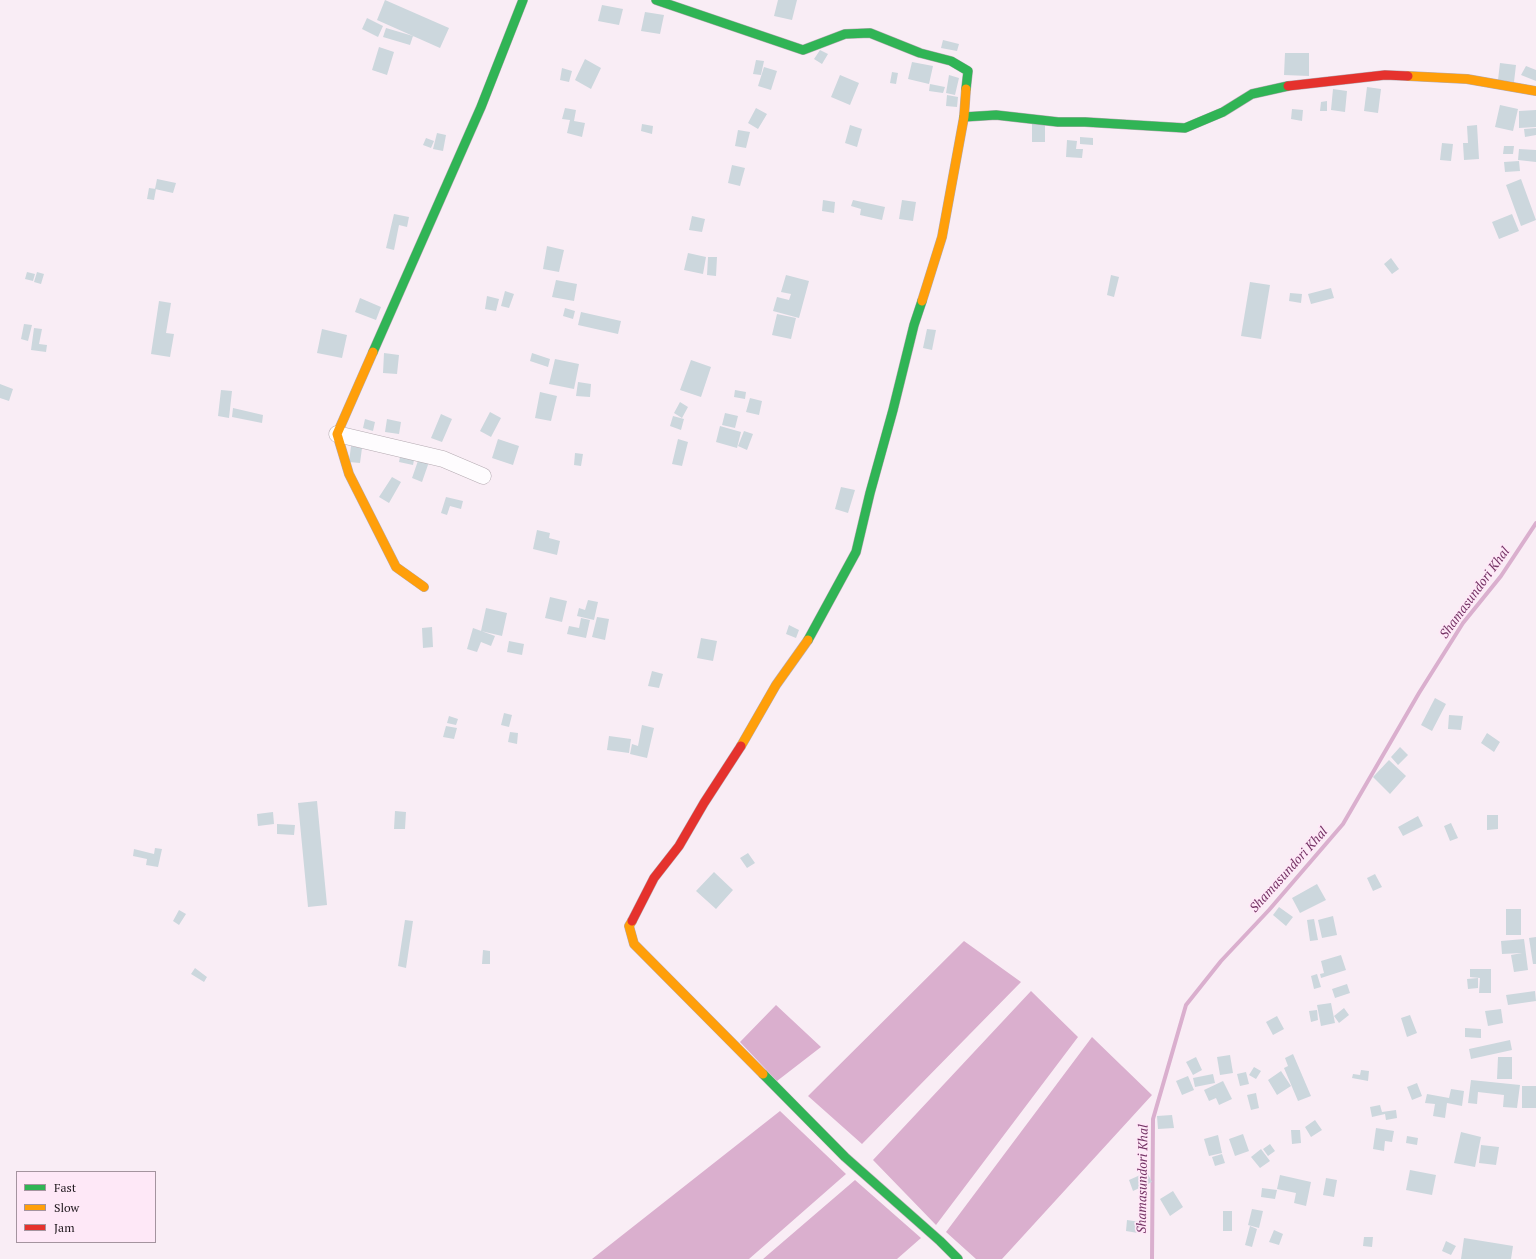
<!DOCTYPE html>
<html>
<head>
<meta charset="utf-8">
<style>
  body { margin:0 }
  #map { position:relative; width:1536px; height:1259px; overflow:hidden; background:#f9edf5; font-family:"PT Serif",serif }
  canvas { display:block }
  .legend { position:absolute; left:16px; top:1171px; width:140px; height:72px; box-sizing:border-box; background:#fee8f7; border:1px solid #a4949f; margin:0; padding:5px 7px; list-style:none; font-size:12px; color:#1d161b }
  .legend li { display:flex; align-items:center; gap:8px; height:20px }
  .legend b { width:20px; border:1px solid #a4949f }
</style>
</head>
<body>
<div id="map">
<canvas width="1536" height="1259"></canvas>
<ul class="legend">
<li><b style="height:5px;background:#30b455"></b>Fast</li>
<li><b style="height:5px;background:#ff9f0a"></b>Slow</li>
<li><b style="height:5px;background:#e5322d"></b>Jam</li>
</ul>
</div>
<script>
const ctx = document.querySelector('canvas').getContext('2d');
ctx.lineJoin = 'round';
function paint(path, color) {
  ctx.fillStyle = color;
  ctx.fill(path, 'evenodd');
}
function poly(rows) {
  const path = new Path2D();
  for (const r of rows) {
    path.moveTo(r[0], r[1]);
    for (let i = 2; i < r.length; i += 2) path.lineTo(r[i], r[i + 1]);
  }
  return path;
}
function trace(path, color, width, dash) {
  ctx.strokeStyle = color;
  ctx.lineWidth = width;
  ctx.lineCap = dash ? 'butt' : 'round';
  ctx.setLineDash(dash || []);
  ctx.stroke(path);
}
function drawText(font, color, halo, rows, align = 'center') {
  ctx.font = font + ' "PT Serif",serif';
  ctx.lineWidth = 3.5;
  ctx.setLineDash([]);
  ctx.textBaseline = 'middle';
  ctx.strokeStyle = halo;
  ctx.fillStyle = color;
  for (const [text, x, y, turn = 0] of rows) {
    ctx.save();
    ctx.translate(x, y);
    ctx.rotate((+turn || 0) * Math.PI / 180);
    ctx.textAlign = isNaN(turn) ? turn : align;
    if (halo) ctx.strokeText(text, 0, 0);
    ctx.fillText(text, 0, 0);
    ctx.restore();
  }
}
const water = poly([
  [964,941,1021,982,862,1144,808,1096],
  [1031,991,1078,1037,936,1225,873,1160],
  [776,1005,821,1047,777,1081,740,1042],
  [1092,1037,1152,1095,1002,1259,976,1259,946,1232],
  [780,1111,846,1174,749,1259,592,1259],
  [855,1180,921,1238,897,1259,763,1259]
]);
const stream = poly([
  [1152,1259,1153,1119,1186,1005,1221,961,1269,910,1343,824,1419,693,1463,623,1501,576,1536,523]
]);
const building = poly([
  [385,0,449,28,440,48,377,20],
  [778,0,797,0,792,20,774,16],
  [602,5,623,9,619,25,598,21],
  [645,12,664,15,660,34,641,31],
  [367,18,383,26,378,37,362,29],
  [386,28,413,36,410,45,383,37],
  [943,40,959,44,957,51,941,48],
  [379,47,394,52,387,75,372,70],
  [820,50,828,54,822,64,814,59],
  [1285,53,1309,53,1309,76,1284,75],
  [585,59,601,68,591,89,575,80],
  [756,60,764,61,761,75,753,74],
  [912,62,933,66,929,84,908,79],
  [1500,63,1516,65,1514,82,1498,80],
  [1526,66,1536,70,1536,81,1521,75],
  [764,67,777,71,771,90,758,86],
  [562,68,572,71,569,82,560,80],
  [892,72,898,73,896,84,890,83],
  [840,75,859,83,850,105,831,97],
  [949,75,959,78,955,95,946,93],
  [930,84,945,87,943,93,929,91],
  [1367,87,1381,89,1378,113,1364,111],
  [1333,89,1347,91,1345,112,1331,110],
  [947,95,958,97,957,107,946,106],
  [1327,101,1327,111,1320,111,1321,102],
  [1500,105,1518,109,1513,131,1495,127],
  [565,108,576,110,574,121,585,123,582,137,567,133,570,120,562,119],
  [756,108,767,114,758,129,748,123],
  [1292,109,1303,110,1302,121,1291,119],
  [1536,110,1536,127,1519,128,1519,111],
  [1032,123,1045,123,1045,142,1032,142],
  [642,124,653,126,652,134,641,131],
  [850,125,862,129,857,147,845,143],
  [1477,125,1479,159,1464,160,1463,143,1468,143,1467,126],
  [1536,128,1536,135,1525,137,1524,129],
  [738,130,750,132,746,148,735,146],
  [437,133,446,135,443,151,433,149],
  [1080,137,1093,138,1093,145,1080,144],
  [426,138,434,141,431,148,423,145],
  [1067,140,1077,141,1076,149,1083,149,1082,158,1066,157],
  [1442,143,1453,144,1451,161,1440,160],
  [1504,146,1514,146,1513,154,1503,154],
  [1519,149,1536,150,1536,162,1518,160],
  [1519,161,1520,171,1505,172,1504,162],
  [732,165,745,168,740,186,728,183],
  [157,179,176,183,173,193,155,189],
  [1521,179,1536,220,1521,226,1506,185],
  [149,188,156,189,154,200,147,199],
  [823,200,835,202,834,213,822,211],
  [853,200,885,207,882,220,860,215,861,209,851,206],
  [902,200,916,202,913,221,899,219],
  [394,214,409,217,407,227,399,225,394,250,386,248],
  [1512,214,1519,231,1499,239,1492,222],
  [692,216,705,219,702,232,689,230],
  [547,246,564,250,559,272,543,269],
  [688,253,706,257,703,274,684,270],
  [708,257,717,257,716,276,707,275],
  [1391,258,1399,269,1392,274,1384,264],
  [27,272,35,274,33,281,25,279],
  [37,272,44,274,41,284,34,282],
  [786,275,809,281,799,318,773,311,777,297,789,300,791,294,781,292],
  [1111,275,1119,277,1114,297,1107,295],
  [556,280,577,284,574,301,552,297],
  [1250,282,1270,285,1261,339,1241,336],
  [1331,288,1334,298,1311,304,1308,294],
  [505,291,514,294,509,308,501,306],
  [1290,293,1302,294,1301,303,1289,301],
  [487,296,499,299,496,311,485,309],
  [360,298,381,307,376,320,355,312],
  [159,301,171,303,166,333,174,334,170,357,151,354],
  [565,308,575,311,573,319,563,316],
  [581,312,621,321,618,334,578,325],
  [777,314,796,318,791,339,772,335],
  [24,324,32,325,28,341,21,339],
  [34,328,42,329,39,344,47,345,46,352,31,350],
  [322,329,347,335,342,358,317,353],
  [927,329,936,330,932,350,923,348],
  [384,353,399,355,397,374,383,373],
  [532,353,550,359,548,367,530,361],
  [555,359,579,364,574,389,549,384],
  [691,360,711,367,701,397,680,390],
  [578,382,591,384,590,397,576,396],
  [0,384,13,389,9,401,0,398],
  [221,390,232,391,229,418,218,416],
  [735,390,746,392,745,399,734,397],
  [540,392,557,396,551,421,535,418],
  [750,398,762,401,759,415,746,412],
  [680,402,688,407,682,418,674,413],
  [233,408,263,415,262,423,232,417],
  [490,412,501,418,491,437,480,431],
  [725,413,738,416,735,428,722,425],
  [441,414,452,419,442,442,431,438],
  [673,416,684,419,681,430,670,426],
  [365,419,375,422,373,431,363,428],
  [387,419,401,422,399,434,385,432],
  [720,426,741,432,737,448,716,442],
  [744,431,753,434,747,450,738,446],
  [498,439,519,446,513,465,492,458],
  [678,439,688,442,682,466,672,464],
  [351,446,362,448,360,463,349,462],
  [401,452,415,455,413,465,399,462],
  [575,453,583,454,581,466,574,465],
  [420,455,430,459,422,482,412,478],
  [392,477,401,482,389,503,379,497],
  [841,487,855,490,848,513,835,509],
  [446,497,463,501,461,509,450,506,447,515,441,513],
  [537,530,550,533,549,538,560,541,557,555,533,549],
  [550,597,567,601,562,622,545,618],
  [588,600,598,602,594,620,577,616,579,608,585,610],
  [486,608,507,613,502,636,481,631],
  [597,617,609,619,605,640,592,637],
  [581,618,590,620,586,638,567,634,569,626,579,628],
  [789,625,799,630,796,638,786,634],
  [432,627,433,647,423,648,422,628],
  [473,628,495,636,491,646,481,642,477,652,467,649],
  [701,638,717,641,713,661,697,658],
  [509,641,524,644,522,655,507,652],
  [652,671,663,674,659,688,648,686],
  [1435,698,1446,704,1432,731,1421,725],
  [504,713,512,715,509,727,501,725],
  [1449,715,1463,716,1461,730,1448,729],
  [449,716,458,719,456,725,447,723],
  [642,725,654,728,647,758,630,754,632,744,638,746],
  [446,726,457,728,454,739,443,737],
  [510,732,518,733,517,744,508,742],
  [1487,733,1500,742,1494,752,1481,743],
  [609,736,631,739,629,753,607,750],
  [1400,747,1408,755,1398,765,1391,757],
  [1389,760,1406,776,1390,794,1373,777],
  [317,801,327,905,308,907,298,803],
  [395,811,406,812,405,829,394,829],
  [273,812,274,824,258,826,257,814],
  [1487,815,1498,815,1498,829,1487,830],
  [1418,816,1423,826,1403,836,1398,827],
  [1451,823,1458,838,1450,841,1444,826],
  [277,824,295,825,294,835,277,834],
  [155,848,162,849,158,867,146,865,147,859,133,856,134,849,154,854],
  [748,853,755,863,747,868,740,858],
  [714,872,733,890,716,909,696,891],
  [1375,874,1382,887,1373,891,1367,878],
  [1317,884,1326,900,1300,913,1292,898],
  [1279,907,1293,917,1286,926,1273,915],
  [1506,909,1521,909,1521,935,1506,935],
  [179,910,186,914,179,925,173,921],
  [1333,916,1337,935,1322,938,1318,920],
  [1314,919,1318,940,1310,941,1307,920],
  [405,920,413,921,406,968,398,966],
  [1536,937,1536,964,1533,964,1529,938],
  [1524,939,1528,970,1514,972,1511,955,1522,953,1502,954,1501,941],
  [483,950,490,951,490,964,482,964],
  [1341,955,1346,970,1321,978,1320,974,1324,973,1321,961],
  [195,968,207,977,204,982,191,974],
  [1470,969,1491,969,1491,993,1479,993,1480,978,1470,977],
  [1317,974,1321,987,1314,989,1311,976],
  [1478,978,1478,988,1468,989,1467,979],
  [1347,984,1350,993,1335,998,1332,989],
  [1535,991,1536,1001,1508,1005,1506,995],
  [1331,1003,1335,1023,1321,1026,1317,1005],
  [1344,1008,1349,1015,1339,1023,1334,1016],
  [1501,1009,1503,1023,1488,1026,1485,1011],
  [1317,1010,1318,1020,1311,1022,1309,1011],
  [1410,1015,1417,1033,1407,1037,1401,1018],
  [1277,1016,1284,1029,1273,1035,1266,1022],
  [1465,1028,1481,1029,1481,1038,1465,1037],
  [1510,1040,1512,1050,1471,1059,1469,1049],
  [1293,1054,1311,1096,1298,1101,1284,1068,1288,1066,1285,1058],
  [1230,1055,1233,1073,1220,1075,1217,1057],
  [1196,1057,1202,1070,1193,1075,1186,1062],
  [1498,1057,1512,1057,1512,1079,1497,1079],
  [1254,1067,1261,1071,1256,1079,1249,1075],
  [1361,1070,1369,1071,1368,1081,1352,1078,1353,1074,1360,1075],
  [1281,1071,1291,1086,1277,1095,1268,1080],
  [1246,1072,1249,1084,1240,1086,1237,1074],
  [1213,1074,1215,1083,1195,1087,1193,1078],
  [1188,1076,1194,1090,1182,1095,1176,1081],
  [1471,1080,1520,1085,1517,1108,1503,1107,1504,1095,1478,1092,1477,1104,1468,1103],
  [1223,1081,1232,1099,1219,1105,1216,1098,1209,1101,1204,1090],
  [1417,1083,1422,1096,1412,1100,1407,1087],
  [1522,1086,1536,1086,1536,1108,1522,1108],
  [1451,1089,1464,1091,1462,1106,1447,1103,1445,1118,1433,1116,1435,1104,1425,1103,1427,1094,1449,1098],
  [1256,1093,1259,1108,1251,1110,1247,1095],
  [1380,1105,1382,1112,1396,1110,1397,1118,1386,1120,1385,1114,1372,1117,1370,1107],
  [1172,1115,1174,1128,1158,1129,1157,1116],
  [1315,1120,1322,1130,1311,1137,1305,1127],
  [1376,1128,1394,1131,1392,1142,1385,1141,1384,1151,1373,1149],
  [1291,1130,1300,1130,1301,1143,1292,1144],
  [1461,1132,1481,1137,1475,1167,1454,1163],
  [1243,1134,1249,1151,1235,1156,1229,1139],
  [1218,1135,1222,1153,1209,1156,1204,1139],
  [1407,1136,1418,1138,1417,1145,1406,1143],
  [1270,1144,1275,1151,1268,1156,1263,1149],
  [1481,1145,1499,1147,1496,1165,1479,1163],
  [1261,1149,1270,1161,1260,1168,1251,1157],
  [1222,1154,1225,1163,1215,1166,1212,1157],
  [1410,1170,1436,1175,1432,1195,1406,1190],
  [1147,1172,1152,1182,1133,1191,1129,1180],
  [1280,1175,1311,1182,1306,1206,1294,1203,1296,1193,1277,1189],
  [1326,1178,1337,1180,1334,1197,1323,1195],
  [1262,1188,1277,1190,1275,1199,1261,1197],
  [1173,1191,1183,1207,1170,1216,1160,1199],
  [1252,1209,1263,1211,1259,1228,1248,1225],
  [1223,1211,1232,1211,1232,1231,1223,1231],
  [1127,1220,1140,1222,1138,1233,1126,1231],
  [1250,1226,1257,1229,1252,1247,1245,1245],
  [1274,1230,1283,1234,1279,1245,1269,1242],
  [1364,1237,1373,1237,1372,1247,1363,1246],
  [1464,1238,1513,1246,1511,1259,1461,1259],
  [1446,1241,1456,1246,1451,1255,1442,1251]
]);
const street = poly([
  [337,434,443,459,483,476]
]);
const fast = poly([
  [656,0,803,50,845,34,870,33,920,53,951,61,968,71,966,89],
  [964,117,996,115,1058,122,1085,122,1185,128,1223,112,1252,94,1288,86],
  [373,352,481,107,523,0],
  [808,640,856,552,870,493,893,410,914,325,922,301],
  [763,1074,845,1157,940,1241,958,1259]
]);
const slow = poly([
  [1408,76,1467,79,1536,91],
  [922,301,942,237,964,117,966,89],
  [373,352,337,434,349,474,396,567,424,587],
  [741,746,776,685,808,640],
  [632,921,629,926,634,944,763,1074]
]);
const jam = poly([
  [1288,86,1385,75,1408,76],
  [632,921,654,878,679,846,704,803,741,746]
]);
const waterNames = [
  ["Shamasundori Khal",1475,593,-54],
  ["Shamasundori Khal",1289,870,-48],
  ["Shamasundori Khal",1143,1179,-89]
];
paint(water, '#daafce');
trace(stream, '#daafce', 4);
paint(building, '#ccd7dd');
trace(street, '#b4aab1', 17);
trace(fast, '#b4aab1', 10);
trace(slow, '#b4aab1', 10);
trace(jam, '#b4aab1', 10);
trace(street, '#fefcfe', 16);
trace(fast, '#30b455', 9);
trace(slow, '#ff9f0a', 9);
trace(jam, '#e5322d', 9);
drawText('italic 13px', '#753365', '#fee8f7', waterNames);
</script>
</body>
</html>
